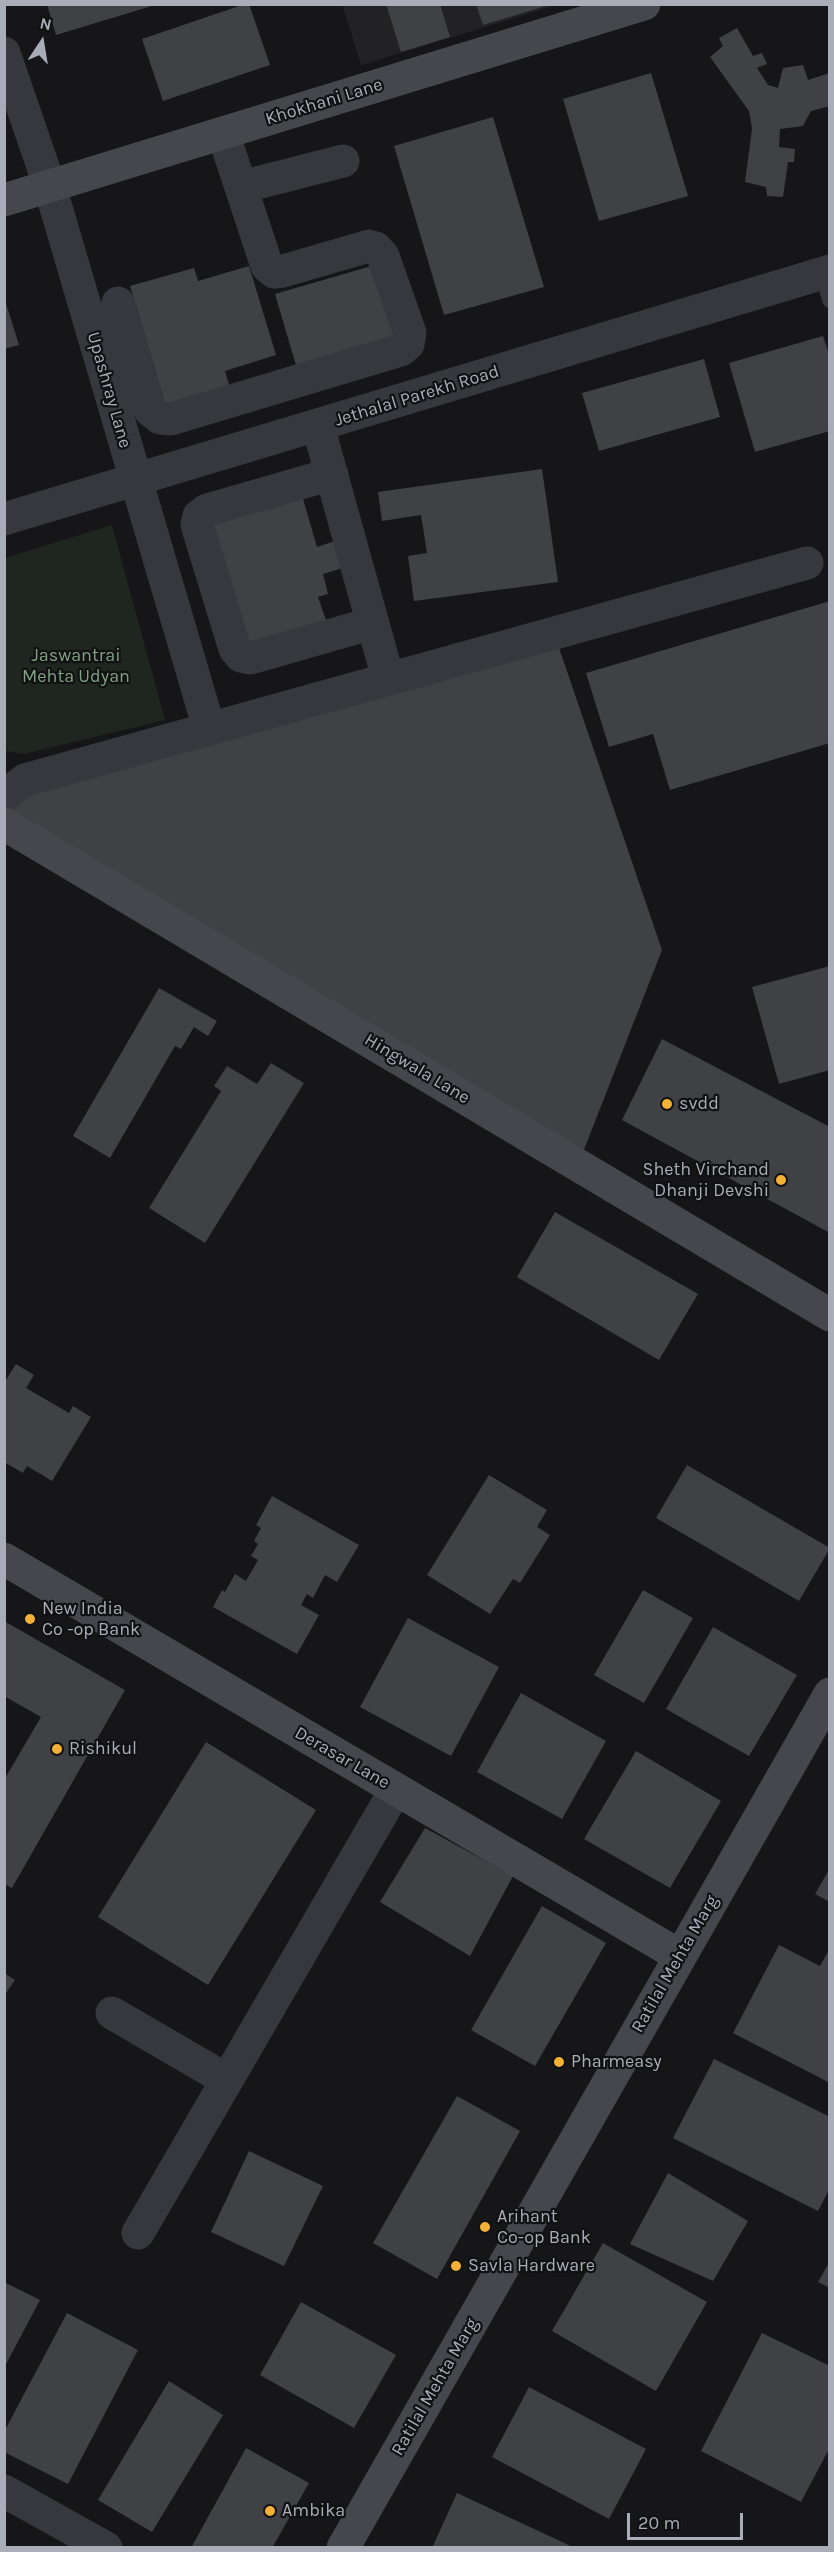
<!DOCTYPE html>
<html>
<head>
<meta charset="utf-8">
<style>
  body { margin:0 }
  #map { position:relative; width:834px; height:2552px; overflow:hidden; background:#161618; font-family:Karla,sans-serif }
  canvas { display:block }
  .frame { position:absolute; inset:0; border:6px solid #a8adb8; pointer-events:none }
  .north { position:absolute; left:12px; top:12px; width:60px; height:60px; -webkit-text-stroke:4px #111113; paint-order:stroke; rotate:12deg; font-size:16px; font-weight:700; line-height:24px; text-align:center; color:#a8adb8 }
  .north::after { content:''; display:block; margin:auto; width:21px; height:27px; background:#a8adb8; clip-path:polygon(50% 0,100% 100%,50% 72%,0 100%) }
  .scale { position:absolute; left:627px; top:2513px; width:116px; height:27px; box-sizing:border-box; border:3px solid #a8adb8; border-top:0; padding-left:8px; font-size:18px; line-height:21px; white-space:nowrap; color:#a8adb8; -webkit-text-stroke:4px #111113; paint-order:stroke }
</style>
</head>
<body>
<div id="map">
<canvas width="834" height="2552"></canvas>
<div class="frame"></div>
<div class="north">N</div>
<div class="scale">20 m</div>
</div>
<script>
const ctx = document.querySelector('canvas').getContext('2d');
ctx.lineJoin = 'round';
function paint(path, color) {
  ctx.fillStyle = color;
  ctx.fill(path, 'evenodd');
}
function poly(rows) {
  const path = new Path2D();
  for (const r of rows) {
    path.moveTo(r[0], r[1]);
    for (let i = 2; i < r.length; i += 2) path.lineTo(r[i], r[i + 1]);
  }
  return path;
}
function trace(path, color, width, dash) {
  ctx.strokeStyle = color;
  ctx.lineWidth = width;
  ctx.lineCap = dash ? 'butt' : 'round';
  ctx.setLineDash(dash || []);
  ctx.stroke(path);
}
function drawText(font, color, halo, rows, align = 'center') {
  ctx.font = font + ' Karla,sans-serif';
  ctx.lineWidth = 4.5;
  ctx.setLineDash([]);
  ctx.textBaseline = 'middle';
  ctx.strokeStyle = halo;
  ctx.fillStyle = color;
  for (const [text, x, y, turn = 0] of rows) {
    ctx.save();
    ctx.translate(x, y);
    ctx.rotate((+turn || 0) * Math.PI / 180);
    ctx.textAlign = isNaN(turn) ? turn : align;
    if (halo) ctx.strokeText(text, 0, 0);
    ctx.fillText(text, 0, 0);
    ctx.restore();
  }
}
const built = poly([
  [342,4,557,5,361,65]
]);
const green = poly([
  [112,525,165,720,24,754,5,751,5,558]
]);
const building = poly([
  [47,4,155,4,155,5,56,35],
  [245,4,249,4,270,65,163,101,142,39],
  [386,4,440,4,450,37,401,52],
  [476,4,549,4,549,5,483,25],
  [737,28,753,56,762,53,767,64,757,68,768,85,778,88,783,68,803,65,808,80,830,73,830,106,811,111,803,126,780,129,779,147,795,149,794,162,788,162,783,197,767,196,766,187,745,182,752,129,749,111,710,57,723,46,719,38],
  [651,73,688,196,599,221,563,99],
  [493,117,544,287,444,315,394,146],
  [375,265,399,342,298,372,275,294],
  [249,266,276,355,225,371,231,392,167,410,130,286,194,268,198,281],
  [4,297,19,345,4,349],
  [823,336,830,357,830,431,755,452,729,363],
  [704,359,720,417,599,451,582,393],
  [542,469,558,582,414,601,408,556,427,553,421,515,382,521,378,492],
  [301,492,317,547,335,541,343,568,323,574,328,594,318,597,327,623,244,648,205,520],
  [830,601,830,743,670,790,653,734,609,747,586,673],
  [554,633,662,950,578,1165,4,824,25,780],
  [830,966,830,1070,779,1084,752,987],
  [159,988,217,1021,208,1036,194,1027,181,1049,175,1046,110,1158,73,1136],
  [662,1039,830,1127,830,1233,622,1120],
  [271,1063,304,1083,205,1243,149,1208,221,1091,214,1086,227,1066,257,1084],
  [555,1212,698,1294,659,1360,517,1277],
  [16,1364,34,1375,26,1388,69,1413,73,1406,91,1417,52,1481,27,1466,23,1473,4,1462,4,1383],
  [687,1465,830,1548,799,1601,656,1518],
  [489,1475,547,1510,537,1527,550,1535,520,1583,513,1579,490,1614,427,1575],
  [272,1496,359,1545,337,1582,325,1575,313,1598,307,1594,301,1605,319,1615,297,1654,213,1607,222,1590,225,1592,235,1574,246,1581,258,1560,251,1556,258,1544,254,1541,261,1528,256,1525],
  [643,1590,693,1618,644,1703,594,1675],
  [408,1618,499,1667,451,1756,360,1707],
  [4,1621,125,1690,12,1888,4,1884,4,1780,41,1717,4,1696],
  [713,1627,797,1675,749,1756,666,1709],
  [521,1693,606,1741,562,1819,477,1772],
  [206,1742,316,1810,208,1985,98,1917],
  [636,1751,721,1801,670,1888,584,1839],
  [425,1828,513,1876,470,1956,380,1902],
  [830,1868,830,1902,815,1894],
  [542,1906,606,1943,535,2066,471,2030],
  [779,1945,820,1966,830,1948,830,2083,733,2033],
  [4,1973,15,1980,4,1996],
  [714,2059,830,2117,830,2188,818,2211,673,2138],
  [457,2096,520,2131,437,2279,373,2243],
  [249,2151,323,2186,284,2266,211,2232],
  [668,2173,748,2221,713,2281,630,2244],
  [603,2243,707,2302,656,2391,552,2331],
  [830,2261,830,2288,818,2282],
  [4,2282,40,2300,4,2368],
  [301,2302,396,2355,354,2428,260,2375],
  [67,2313,138,2350,68,2484,4,2452,4,2432],
  [762,2333,830,2366,830,2447,801,2502,701,2451],
  [169,2381,223,2415,152,2532,98,2500],
  [529,2387,646,2449,609,2519,492,2457],
  [246,2448,309,2483,272,2548,191,2548],
  [457,2493,575,2548,432,2548]
]);
const lane = poly([
  [823,273,830,300]
]);
const street = poly([
  [4,53,50,187,209,728],
  [241,187,343,161],
  [118,303,150,410,160,418,171,419,401,350,408,344,410,333,383,256,376,248,369,246,283,271,274,272,267,266,223,133],
  [318,426,388,678],
  [332,474,207,510,199,516,197,525,235,649,241,656,251,658,373,623],
  [4,519,830,271],
  [4,796,25,780,807,563],
  [112,2013,227,2080,396,1789],
  [138,2233,227,2080],
  [4,2491,106,2548]
]);
const secondary = poly([
  [4,200,644,4],
  [4,824,830,1315],
  [4,1559,680,1956],
  [343,2548,830,1694]
]);
const markers = [
  [667,1104,6,"#f2b134"],
  [781,1180,6,"#f2b134"],
  [30,1619,6,"#f2b134"],
  [57,1749,6,"#f2b134"],
  [559,2062,6,"#f2b134"],
  [485,2227,6,"#f2b134"],
  [456,2266,6,"#f2b134"],
  [270,2511,6,"#f2b134"]
];
const streetNames = [
  ["Khokhani Lane",324,102,-17],
  ["Upashray Lane",109,390,74],
  ["Jethalal Parekh Road",417,396,-17],
  ["Hingwala Lane",417,1069,31],
  ["Derasar Lane",342,1758,30],
  ["Ratilal Mehta Marg",675,1964,-60],
  ["Ratilal Mehta Marg",435,2387,-60]
];
const parkNames = [
  ["Jaswantrai",76,656],
  ["Mehta Udyan",76,677]
];
const poiNames = [
  ["svdd",679,1104],
  ["Sheth Virchand",769,1170,"right"],
  ["Dhanji Devshi",769,1191,"right"],
  ["New India",42,1609],
  ["Co -op Bank",42,1630],
  ["Rishikul",69,1749],
  ["Pharmeasy",571,2062],
  ["Arihant",497,2217],
  ["Co-op Bank",497,2238],
  ["Savla Hardware",468,2266],
  ["Ambika",282,2511]
];
paint(built, '#222225');
paint(green, '#1e261f');
paint(building, '#404145');
trace(lane, '#37383d', 16);
trace(street, '#37383d', 33);
trace(secondary, '#45474d', 33);
for (const [x, y, r, color] of markers) {
  const dot = new Path2D();
  dot.arc(x, y, r, 0, 2 * Math.PI);
  ctx.fillStyle = color;
  ctx.fill(dot);
  trace(dot, '#111113', 2);
}
drawText('18px', '#a8adb8', '#111113', streetNames);
drawText('18px', '#7fa381', '#111113', parkNames);
drawText('18px', '#a8adb8', '#111113', poiNames, 'left');
</script>
</body>
</html>
